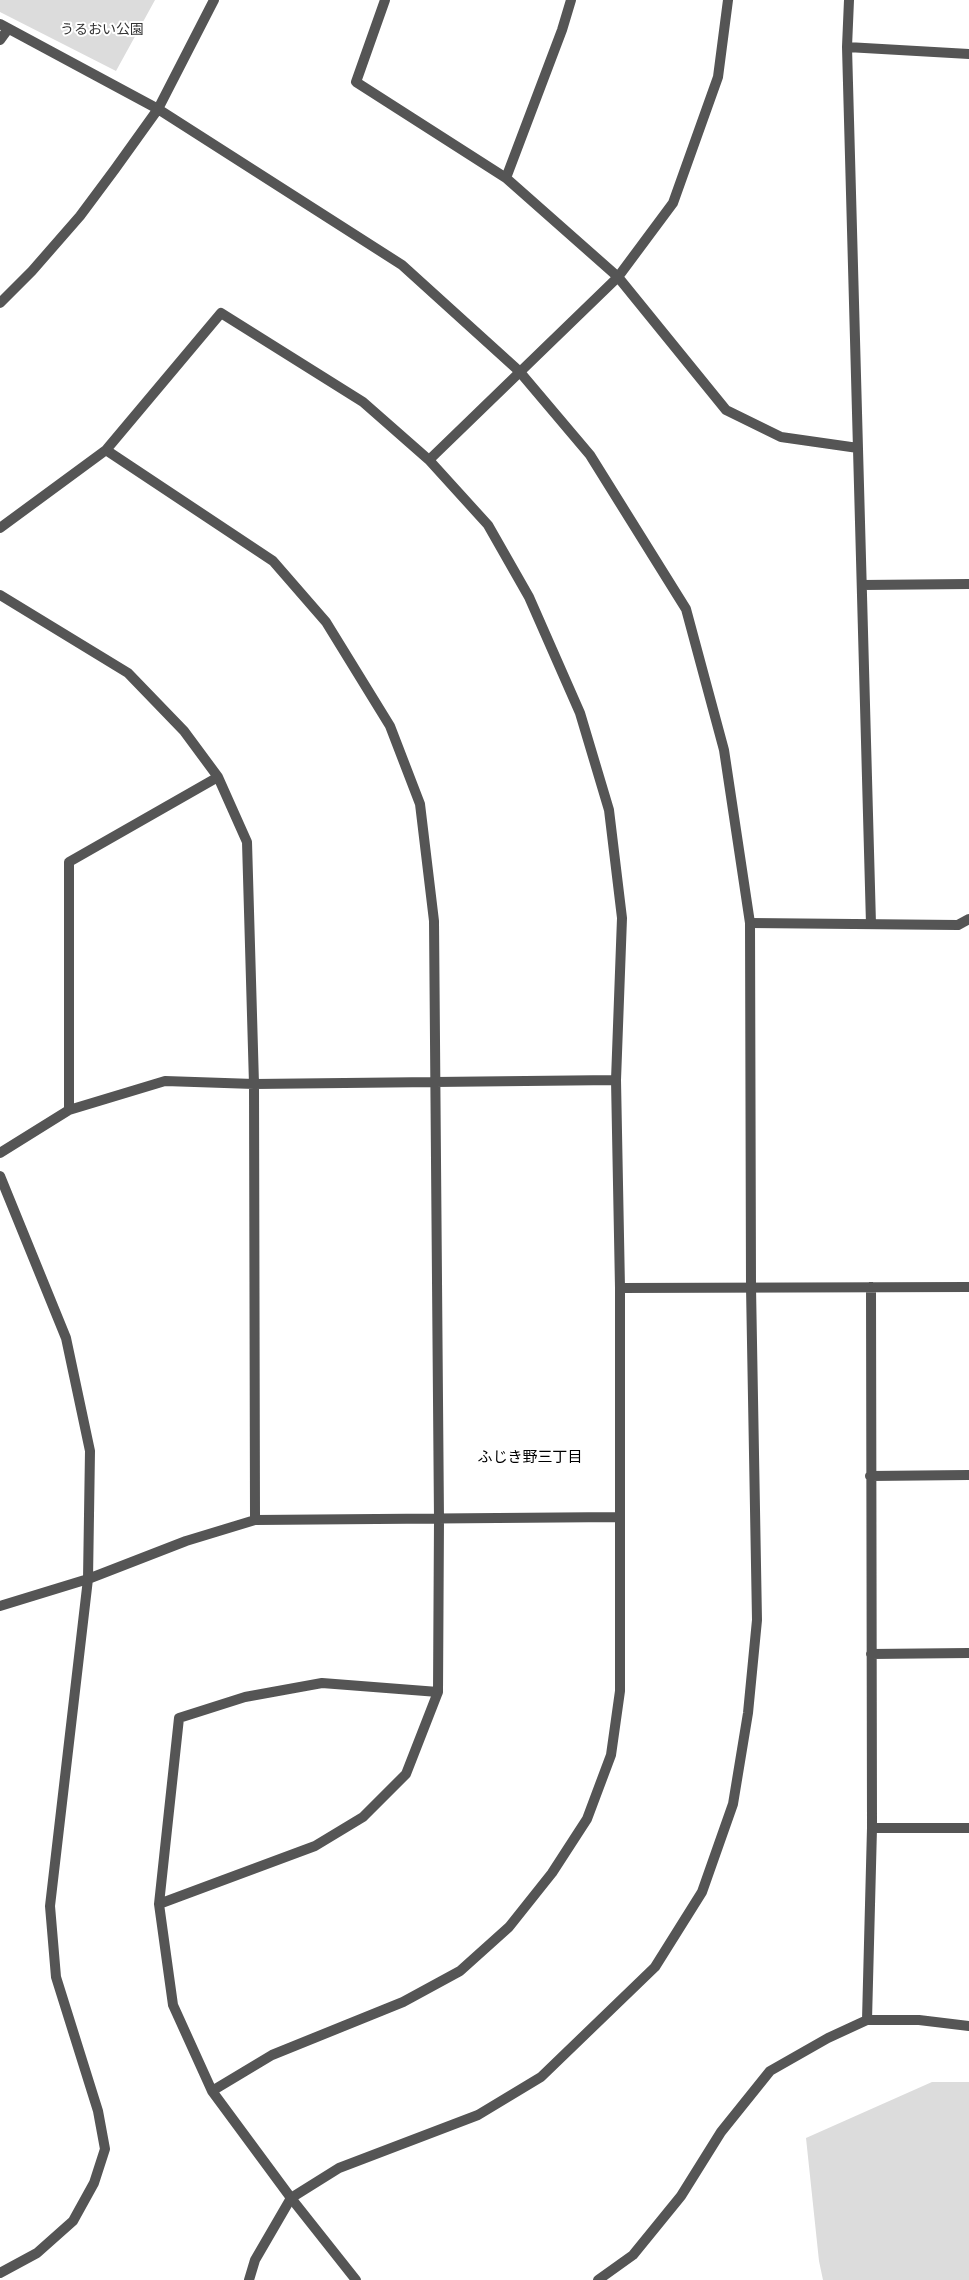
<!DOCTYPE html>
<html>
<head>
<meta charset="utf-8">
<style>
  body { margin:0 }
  canvas { display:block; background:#fff }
</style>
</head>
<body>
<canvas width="969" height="2280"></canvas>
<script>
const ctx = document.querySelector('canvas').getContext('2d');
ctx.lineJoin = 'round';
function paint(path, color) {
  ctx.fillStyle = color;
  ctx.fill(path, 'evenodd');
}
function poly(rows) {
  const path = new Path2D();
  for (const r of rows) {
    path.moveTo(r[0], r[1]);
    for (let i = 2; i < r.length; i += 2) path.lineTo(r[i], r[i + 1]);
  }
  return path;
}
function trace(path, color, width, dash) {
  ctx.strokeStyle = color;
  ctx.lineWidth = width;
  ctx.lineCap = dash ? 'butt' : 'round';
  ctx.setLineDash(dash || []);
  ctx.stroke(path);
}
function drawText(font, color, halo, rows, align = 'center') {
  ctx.font = font + ' Karla,"Noto Sans JP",sans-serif';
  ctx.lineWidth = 4;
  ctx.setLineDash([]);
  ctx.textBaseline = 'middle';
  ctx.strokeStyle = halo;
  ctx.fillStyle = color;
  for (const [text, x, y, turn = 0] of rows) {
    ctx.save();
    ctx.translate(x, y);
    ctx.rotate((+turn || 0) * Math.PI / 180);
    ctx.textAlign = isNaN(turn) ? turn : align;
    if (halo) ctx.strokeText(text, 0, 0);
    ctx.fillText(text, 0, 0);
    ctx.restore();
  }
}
const green = poly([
  [0,0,155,0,116,71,0,12],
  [932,2082,969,2082,969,2280,823,2280,819,2261,806,2138]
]);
const minor = poly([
  [385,0,356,82,506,178,618,277,726,410,781,437,858,448],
  [849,0,847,47,871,924],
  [0,24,158,109],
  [0,40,8,29],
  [847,47,969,54],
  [506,178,562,30,571,0],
  [106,450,273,561,326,622,390,726,420,804,434,921,439,1519,438,1692,406,1774,363,1817,315,1846,159,1904],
  [429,460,618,277,673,203,718,77,728,0],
  [0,528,106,450,221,313,363,402,429,460,488,525,529,597,580,713,609,810,622,918,616,1080,620,1288,620,1691,611,1755,587,1819,552,1873,509,1927,460,1971,403,2002,272,2055,212,2091],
  [862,585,969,584],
  [0,595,128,673,184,731,218,777,247,842,254,1084,255,1520],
  [750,923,958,925,969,919],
  [69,1110,69,862,218,777],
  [0,1153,69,1110,165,1081,254,1084,616,1080],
  [0,1176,66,1338,90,1451,88,1579,50,1906,56,1977,98,2111,105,2149,94,2183,73,2221,37,2253,0,2273],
  [620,1288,969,1287],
  [870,1476,969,1475],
  [0,1606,88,1579,186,1541,255,1520,619,1517],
  [871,1654,969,1653],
  [872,1828,969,1828],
  [867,2020,872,1828,871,1287],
  [356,2280,291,2198,212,2091,173,2005,159,1904,179,1718,245,1697,322,1683,438,1692],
  [598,2280,633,2255,681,2196,721,2132,770,2071,828,2038,867,2020,919,2020,969,2026]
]);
const tertiary = poly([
  [158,109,402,265,519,371,590,455,686,609,724,750,750,923,751,1287,757,1620,748,1713,733,1804,702,1892,655,1967,541,2077,478,2115,339,2168,291,2198,255,2260,249,2280],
  [0,303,32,271,80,216,115,169,158,109,214,0]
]);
const parkNames = [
  ["うるおい公園",102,30]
];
const neighbourhoodNames = [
  ["ふじき野三丁目",530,1458]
];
paint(green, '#dcdcdc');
trace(minor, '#555', 10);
trace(tertiary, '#555', 10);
drawText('14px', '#333', '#fff', parkNames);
drawText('15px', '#000', '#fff', neighbourhoodNames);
</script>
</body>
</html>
